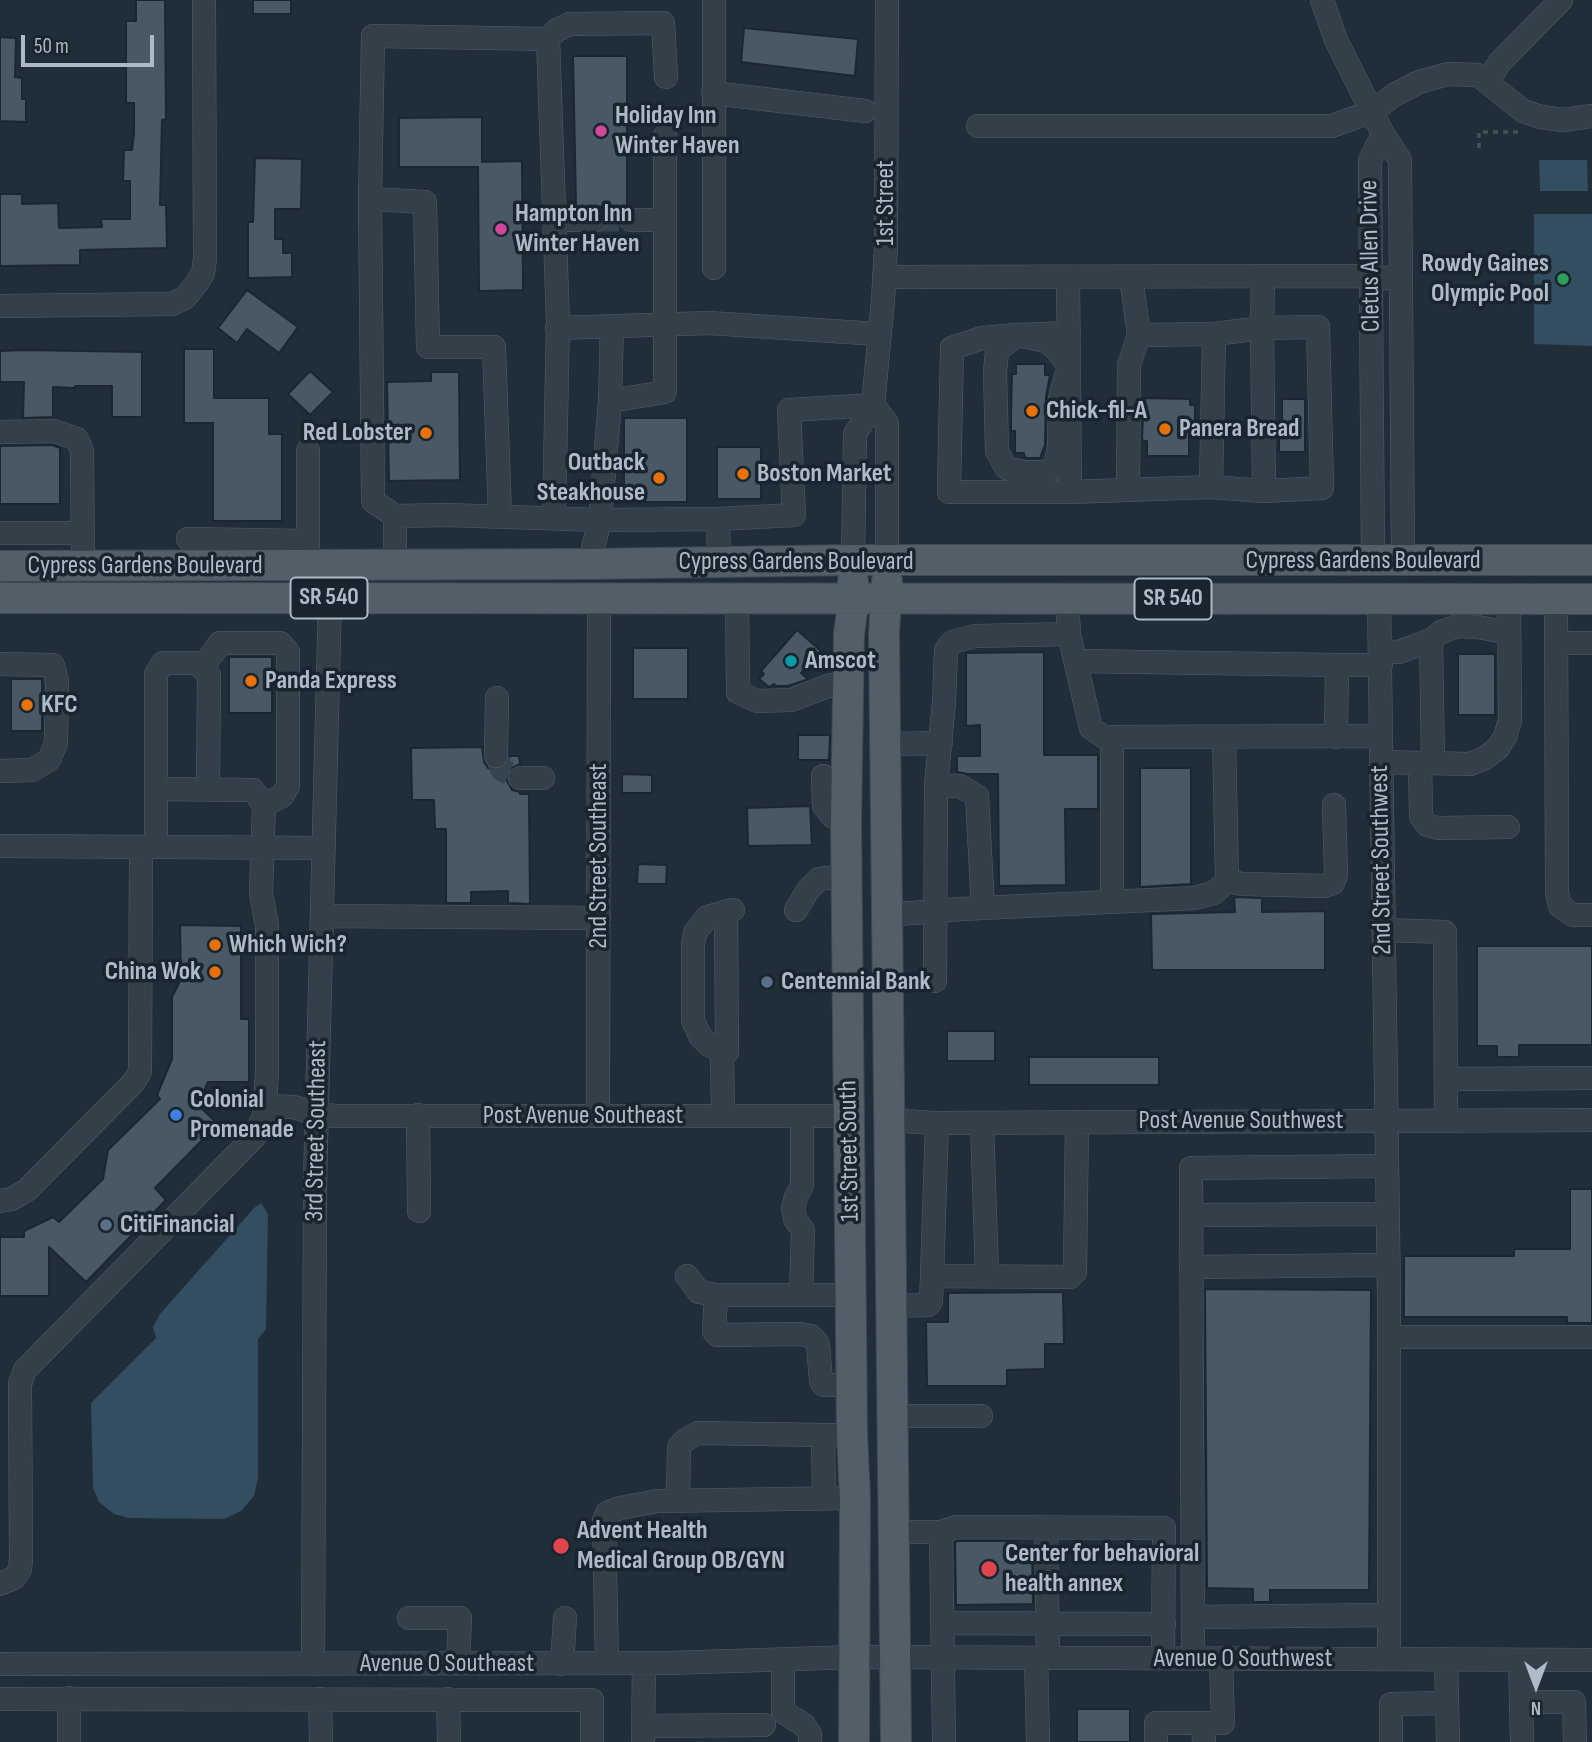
<!DOCTYPE html>
<html>
<head>
<meta charset="utf-8">
<style>
  body { margin:0 }
  #map { position:relative; width:1592px; height:1742px; overflow:hidden; background:#202e39; font-family:"Sofia Sans Condensed",sans-serif }
  canvas { display:block }
  .north { position:absolute; left:1501px; top:1651px; width:70px; height:70px; -webkit-text-stroke:5px #19252e; paint-order:stroke; rotate:180deg; font-size:19px; font-weight:700; line-height:28px; text-align:center; color:#aebbc6 }
  .north::after { content:''; display:block; margin:auto; width:24px; height:32px; background:#aebbc6; clip-path:polygon(50% 0,100% 100%,50% 72%,0 100%) }
  .scale { position:absolute; left:21px; top:35px; width:133px; height:32px; box-sizing:border-box; border:4px solid #aebbc6; border-top:0; padding-left:9px; font-size:21px; line-height:24px; white-space:nowrap; color:#aebbc6; -webkit-text-stroke:5px #19252e; paint-order:stroke }
</style>
</head>
<body>
<div id="map">
<canvas width="1592" height="1742"></canvas>
<div class="north">N</div>
<div class="scale">50 m</div>
</div>
<script>
const ctx = document.querySelector('canvas').getContext('2d');
ctx.lineJoin = 'round';
function paint(path, color) {
  ctx.fillStyle = color;
  ctx.fill(path, 'evenodd');
}
function poly(rows) {
  const path = new Path2D();
  for (const r of rows) {
    path.moveTo(r[0], r[1]);
    for (let i = 2; i < r.length; i += 2) path.lineTo(r[i], r[i + 1]);
  }
  return path;
}
function trace(path, color, width, dash) {
  ctx.strokeStyle = color;
  ctx.lineWidth = width;
  ctx.lineCap = dash ? 'butt' : 'round';
  ctx.setLineDash(dash || []);
  ctx.stroke(path);
}
function drawText(font, color, halo, rows, align = 'center') {
  ctx.font = font + ' "Sofia Sans Condensed",sans-serif';
  ctx.lineWidth = 7;
  ctx.setLineDash([]);
  ctx.textBaseline = 'middle';
  ctx.strokeStyle = halo;
  ctx.fillStyle = color;
  for (const [text, x, y, turn = 0] of rows) {
    ctx.save();
    ctx.translate(x, y);
    ctx.rotate((+turn || 0) * Math.PI / 180);
    ctx.textAlign = isNaN(turn) ? turn : align;
    if (halo) ctx.strokeText(text, 0, 0);
    ctx.fillText(text, 0, 0);
    ctx.restore();
  }
}
const water = poly([
  [1539,160,1587,160,1588,191,1540,191],
  [1534,214,1592,214,1592,346,1534,344],
  [261,1203,268,1214,266,1329,258,1339,258,1478,254,1496,241,1511,224,1519,129,1518,114,1514,99,1502,93,1488,91,1403,156,1338,153,1327,160,1314,254,1208]
]);
const building = poly([
  [136,0,165,0,166,119,162,120,160,205,166,205,167,248,80,250,80,265,0,266,0,194,22,194,22,204,58,203,59,228,102,227,101,219,130,219,130,181,123,181,124,150,132,150,134,133,134,103,126,103,126,21,136,21,136,0],
  [253,0,291,0,291,14,253,14,253,0],
  [744,28,858,39,855,76,741,62,744,28],
  [0,37,16,38,15,77,22,78,22,99,26,99,26,122,0,121,0,37],
  [573,56,627,56,627,207,576,206,573,56],
  [482,117,482,162,522,161,523,290,479,291,478,167,399,167,399,118,482,117],
  [255,158,302,159,301,209,275,209,275,239,283,239,283,253,292,253,292,277,248,278,248,222,253,222,255,158],
  [247,290,298,327,279,353,247,329,237,343,218,328,247,290],
  [184,349,214,349,214,398,269,398,269,434,282,434,282,521,213,521,213,423,184,423,184,349],
  [24,350,142,352,142,417,112,417,112,386,75,386,75,388,53,387,53,417,23,418,24,382,0,382,0,351,24,350],
  [1016,364,1045,364,1045,375,1050,375,1046,397,1045,445,1040,458,1025,458,1024,453,1015,453,1015,431,1011,431,1011,415,1012,374,1016,374,1016,364],
  [310,371,333,392,310,415,288,394,310,371],
  [431,372,459,372,460,480,389,481,387,382,431,381,431,372],
  [1144,398,1190,399,1190,405,1195,405,1195,423,1189,423,1189,456,1147,456,1147,441,1143,441,1142,438,1144,398],
  [1282,399,1305,399,1305,452,1279,452,1279,431,1282,431,1282,399],
  [624,418,687,418,687,502,624,502,624,418],
  [52,445,60,448,60,504,0,504,0,446,52,445],
  [717,447,761,447,761,499,717,499,717,447],
  [797,630,821,651,801,673,807,678,806,680,788,686,777,686,774,684,769,687,759,679,764,674,761,671,797,630],
  [633,648,688,648,688,699,633,699,633,648],
  [1044,652,1044,755,1098,755,1098,809,1065,809,1066,885,999,886,998,774,968,774,957,772,957,756,980,756,980,725,966,726,966,653,1044,652],
  [1458,654,1495,654,1495,715,1458,715,1458,654],
  [229,657,272,657,272,713,229,713,229,657],
  [11,679,42,679,42,731,11,731,11,679],
  [798,735,830,735,829,760,798,760,798,735],
  [482,747,484,762,488,768,495,770,503,768,510,756,519,756,520,764,508,770,506,779,512,790,520,792,520,794,529,794,530,904,508,903,508,891,471,892,471,903,446,903,446,829,435,829,434,800,412,800,411,748,482,747],
  [1140,768,1191,768,1191,884,1140,887,1140,768],
  [622,774,652,775,652,793,622,793,622,774],
  [810,806,812,845,748,846,747,808,810,806],
  [638,864,667,865,666,884,637,884,638,864],
  [1234,897,1262,898,1262,912,1325,911,1325,970,1152,970,1151,914,1235,912,1234,897],
  [180,925,241,926,241,1019,249,1019,249,1082,208,1082,198,1105,218,1124,155,1188,166,1200,86,1282,49,1247,49,1296,0,1296,0,1237,24,1237,24,1231,53,1217,59,1222,103,1179,108,1150,160,1099,157,1095,172,1059,172,997,181,979,180,925],
  [1477,946,1592,946,1592,1045,1519,1045,1519,1057,1497,1057,1497,1046,1477,1046,1477,946],
  [947,1031,995,1031,995,1061,947,1061,947,1031],
  [1029,1057,1159,1057,1159,1085,1029,1085,1029,1057],
  [1570,1189,1592,1189,1592,1323,1567,1323,1567,1317,1404,1317,1404,1256,1514,1256,1514,1249,1570,1249,1570,1189],
  [1205,1289,1371,1290,1369,1590,1270,1590,1270,1602,1253,1602,1253,1589,1207,1588,1205,1289],
  [1063,1292,1064,1344,1045,1344,1045,1369,1007,1370,1007,1386,927,1386,926,1322,948,1322,948,1293,1063,1292],
  [958,1541,1015,1541,1015,1546,1032,1546,1033,1604,956,1605,955,1542,958,1541],
  [1077,1709,1130,1709,1130,1742,1077,1742,1077,1709]
]);
const minorTunnel = poly([
  [596,220,631,220],
  [496,756,502,770,520,778]
]);
const path = poly([
  [1479,148,1479,132,1520,132]
]);
const minor = poly([
  [714,0,714,268],
  [1322,0,1336,40,1383,134,1400,160,1403,561],
  [1488,82,1500,62,1561,0],
  [713,93,865,111],
  [978,126,1332,126,1373,111,1394,95,1419,82,1448,74,1478,75,1523,111,1541,117,1563,120,1592,116],
  [370,199,373,36,548,39],
  [554,220,596,220],
  [631,220,665,220,665,392,610,401,600,520,718,519,794,515,789,410,873,405],
  [665,220,665,136],
  [884,277,1354,276,1400,279],
  [1068,277,1070,492,949,492,952,348,982,338,1017,335,1069,333],
  [0,306,172,304,185,298,197,283,203,273,205,259,204,0],
  [557,328,709,323,878,334],
  [1214,334,1262,328,1263,276],
  [1017,335,1046,341,1056,349,1069,366,1060,398,1059,447,1055,467,1045,472,1023,472,1006,468,997,451,995,372,997,351,1017,335],
  [610,401,612,326],
  [873,405,887,423,887,561],
  [0,432,54,431,77,439,82,451,83,566],
  [308,451,308,556],
  [1211,487,1264,491,1322,488,1318,327,1262,328,1264,491],
  [1128,490,1129,365,1139,335,1131,277],
  [1070,492,1211,487,1214,334,1139,335],
  [395,516,373,501,370,199,425,202,428,347,494,347,500,516],
  [554,517,558,322,548,39,557,30,570,24,663,23,666,77],
  [718,519,719,563],
  [0,533,83,533],
  [188,539,308,541],
  [853,560,855,434,873,405,883,300,886,247,887,0],
  [1373,561,1370,160,1383,134],
  [395,565,395,516,447,515,600,520,589,564],
  [737,598,738,692,757,701,791,700,831,685,848,684],
  [1067,599,1069,634,1091,728,1104,737,1381,736],
  [1379,599,1389,1297,1389,1659],
  [1556,599,1557,893,1560,906,1573,915,1592,915],
  [1431,640,1433,763],
  [1557,643,1592,643],
  [1380,651,1399,652,1431,640,1441,632,1458,626,1478,627,1509,633],
  [1076,661,1337,665,1336,737],
  [0,664,53,665,57,682,56,743,49,760,32,770,0,771],
  [1337,665,1381,665],
  [202,668,220,643,280,643,288,652,288,786,282,796,264,805],
  [1112,737,1112,902],
  [1224,737,1227,881,1242,884,1324,886,1333,883,1336,875,1334,805],
  [886,744,941,743],
  [496,756,497,698],
  [1382,762,1470,764,1485,758,1498,748,1505,737,1510,720,1509,599],
  [1420,763,1421,816,1427,825,1438,828,1508,827],
  [823,776,824,806,832,816,846,821],
  [520,778,543,778],
  [936,785,944,702,946,650,952,642,975,636,1069,634],
  [156,789,156,674,163,663,197,663,209,675,208,789],
  [0,846,324,848],
  [796,910,808,890,819,879,847,876],
  [726,911,727,1052],
  [887,915,961,909,1194,898,1214,893,1227,881],
  [322,916,599,918],
  [1383,930,1445,932,1446,1120],
  [935,981,936,785,960,786,977,796,983,908],
  [1446,1079,1592,1078],
  [265,1106,294,1107,317,1114,335,1116,849,1116],
  [418,1115,419,1211],
  [598,1115,599,598],
  [723,1116,722,1052,709,1045,700,1036,693,1020,693,944,695,933,707,917,733,910],
  [890,1120,933,1123,1592,1120],
  [982,1123,987,1276],
  [0,1201,12,1199,27,1190,133,1083,140,1072,141,847],
  [1191,1215,1387,1214],
  [1191,1267,1388,1265],
  [687,1276,699,1292,716,1295,852,1295],
  [932,1276,937,1123],
  [716,1295,714,1331,717,1335,800,1334,811,1336,818,1344,821,1381,824,1385,852,1385],
  [801,1295,803,1230,795,1219,793,1208,796,1197,802,1185,802,1116],
  [891,1306,928,1305,931,1301,932,1276,1070,1277,1075,1272,1077,1122],
  [1389,1337,1592,1337],
  [891,1416,981,1416],
  [824,1498,823,1435,839,1435],
  [678,1500,679,1447,685,1440,698,1433,823,1435],
  [1046,1528,1048,1658],
  [892,1532,941,1532,944,1742],
  [941,1532,956,1527,1164,1528,1163,1658],
  [0,1584,14,1578,20,1569,21,1559,20,1384,25,1370,255,1136,264,1116,267,1072,267,926,261,893,264,805,253,790,156,789,156,847],
  [1193,1617,1389,1615],
  [409,1618,460,1618,458,1664],
  [942,1623,1164,1624],
  [1036,1658,1038,1741],
  [1193,1658,1191,1168,1386,1166],
  [1446,1659,1448,1742],
  [783,1660,783,1712,804,1725,810,1734,810,1742],
  [1520,1660,1522,1742],
  [607,1663,604,1521,607,1513,620,1508,658,1501,855,1498],
  [0,1664,669,1663,856,1657,1592,1660],
  [313,1664,315,1183,330,598],
  [562,1664,565,1618],
  [69,1698,69,1742],
  [0,1699,592,1700,592,1742],
  [320,1699,321,1742],
  [448,1699,449,1742],
  [1521,1702,1574,1702,1575,1742],
  [644,1726,764,1725],
  [643,1742,644,1663],
  [1156,1742,1156,1723,1203,1723],
  [1204,1742,1203,1723,1223,1723,1221,1659],
  [1391,1742,1391,1704,1447,1703]
]);
const major = poly([
  [0,566,589,564,853,560,1592,560],
  [853,581,852,612,849,634,846,821,852,1434,855,1498,854,1742],
  [887,581,884,634,896,1742],
  [0,598,1592,599]
]);
const markers = [
  [601,131,7,"#d1479c"],
  [501,229,7,"#d1479c"],
  [1563,279,7,"#2e9e5b"],
  [1032,411,7,"#e8710a"],
  [1165,429,7,"#e8710a"],
  [426,433,7,"#e8710a"],
  [743,474,7,"#e8710a"],
  [659,478,7,"#e8710a"],
  [791,661,7,"#0f9aa8"],
  [251,681,7,"#e8710a"],
  [27,705,7,"#e8710a"],
  [215,945,7,"#e8710a"],
  [215,972,7,"#e8710a"],
  [767,982,7,"#5c6f8a"],
  [176,1115,7,"#3f7fe0"],
  [106,1225,7,"#5c6f8a"],
  [561,1546,9,"#e0444e"],
  [989,1569,9,"#e0444e"]
];
const shields = [
  [329,598,77],
  [1173,599,77]
];
const shieldNames = [
  ["SR 540",329,598],
  ["SR 540",1173,599]
];
const poiNames = [
  ["Holiday Inn",615,116],
  ["Winter Haven",615,146],
  ["Hampton Inn",515,214],
  ["Winter Haven",515,244],
  ["Rowdy Gaines",1549,264,"right"],
  ["Olympic Pool",1549,294,"right"],
  ["Chick-fil-A",1046,411],
  ["Panera Bread",1179,429],
  ["Red Lobster",412,433,"right"],
  ["Outback",645,463,"right"],
  ["Steakhouse",645,493,"right"],
  ["Boston Market",757,474],
  ["Amscot",805,661],
  ["Panda Express",265,681],
  ["KFC",41,705],
  ["Which Wich?",229,945],
  ["China Wok",201,972,"right"],
  ["Centennial Bank",781,982],
  ["Colonial",190,1100],
  ["Promenade",190,1130],
  ["CitiFinancial",120,1225],
  ["Advent Health",577,1531],
  ["Medical Group OB/GYN",577,1561],
  ["Center for behavioral",1005,1554],
  ["health annex",1005,1584]
];
const streetNames = [
  ["1st Street",886,203,-90],
  ["Cletus Allen Drive",1371,256,-91],
  ["Cypress Gardens Boulevard",1363,561],
  ["Cypress Gardens Boulevard",796,562],
  ["Cypress Gardens Boulevard",145,566],
  ["2nd Street Southeast",599,856,-90],
  ["2nd Street Southwest",1382,860,-91],
  ["Post Avenue Southeast",583,1116],
  ["Post Avenue Southwest",1241,1121],
  ["3rd Street Southeast",317,1131,-89],
  ["1st Street South",850,1151,-91],
  ["Avenue O Southwest",1243,1659],
  ["Avenue O Southeast",447,1664]
];
paint(water, '#334d61');
paint(building, '#485965');
trace(building, '#1b2730', 2);
trace(minorTunnel, '#35434e', 23, [23, 11]);
trace(minor, '#515e67', 24);
trace(major, '#3d4953', 32);
trace(path, '#405655', 3.5, [5, 5]);
trace(minor, '#344049', 23);
trace(major, '#525f69', 30);
for (const [x, y, r, color] of markers) {
  const dot = new Path2D();
  dot.arc(x, y, r, 0, 2 * Math.PI);
  ctx.fillStyle = color;
  ctx.fill(dot);
  trace(dot, '#19252e', 2.5);
}
for (const [x, y, w] of shields) {
  const box = new Path2D();
  box.roundRect(x - w / 2, y - 20.5, w, 41, 5);
  ctx.fillStyle = '#19252e';
  ctx.fill(box);
  trace(box, '#aebbc6', 2);
}
drawText('bold 24px', '#aebbc6', null, shieldNames);
drawText('bold 26px', '#aebbc6', '#19252e', poiNames, 'left');
drawText('26px', '#aebbc6', '#19252e', streetNames);
</script>
</body>
</html>
